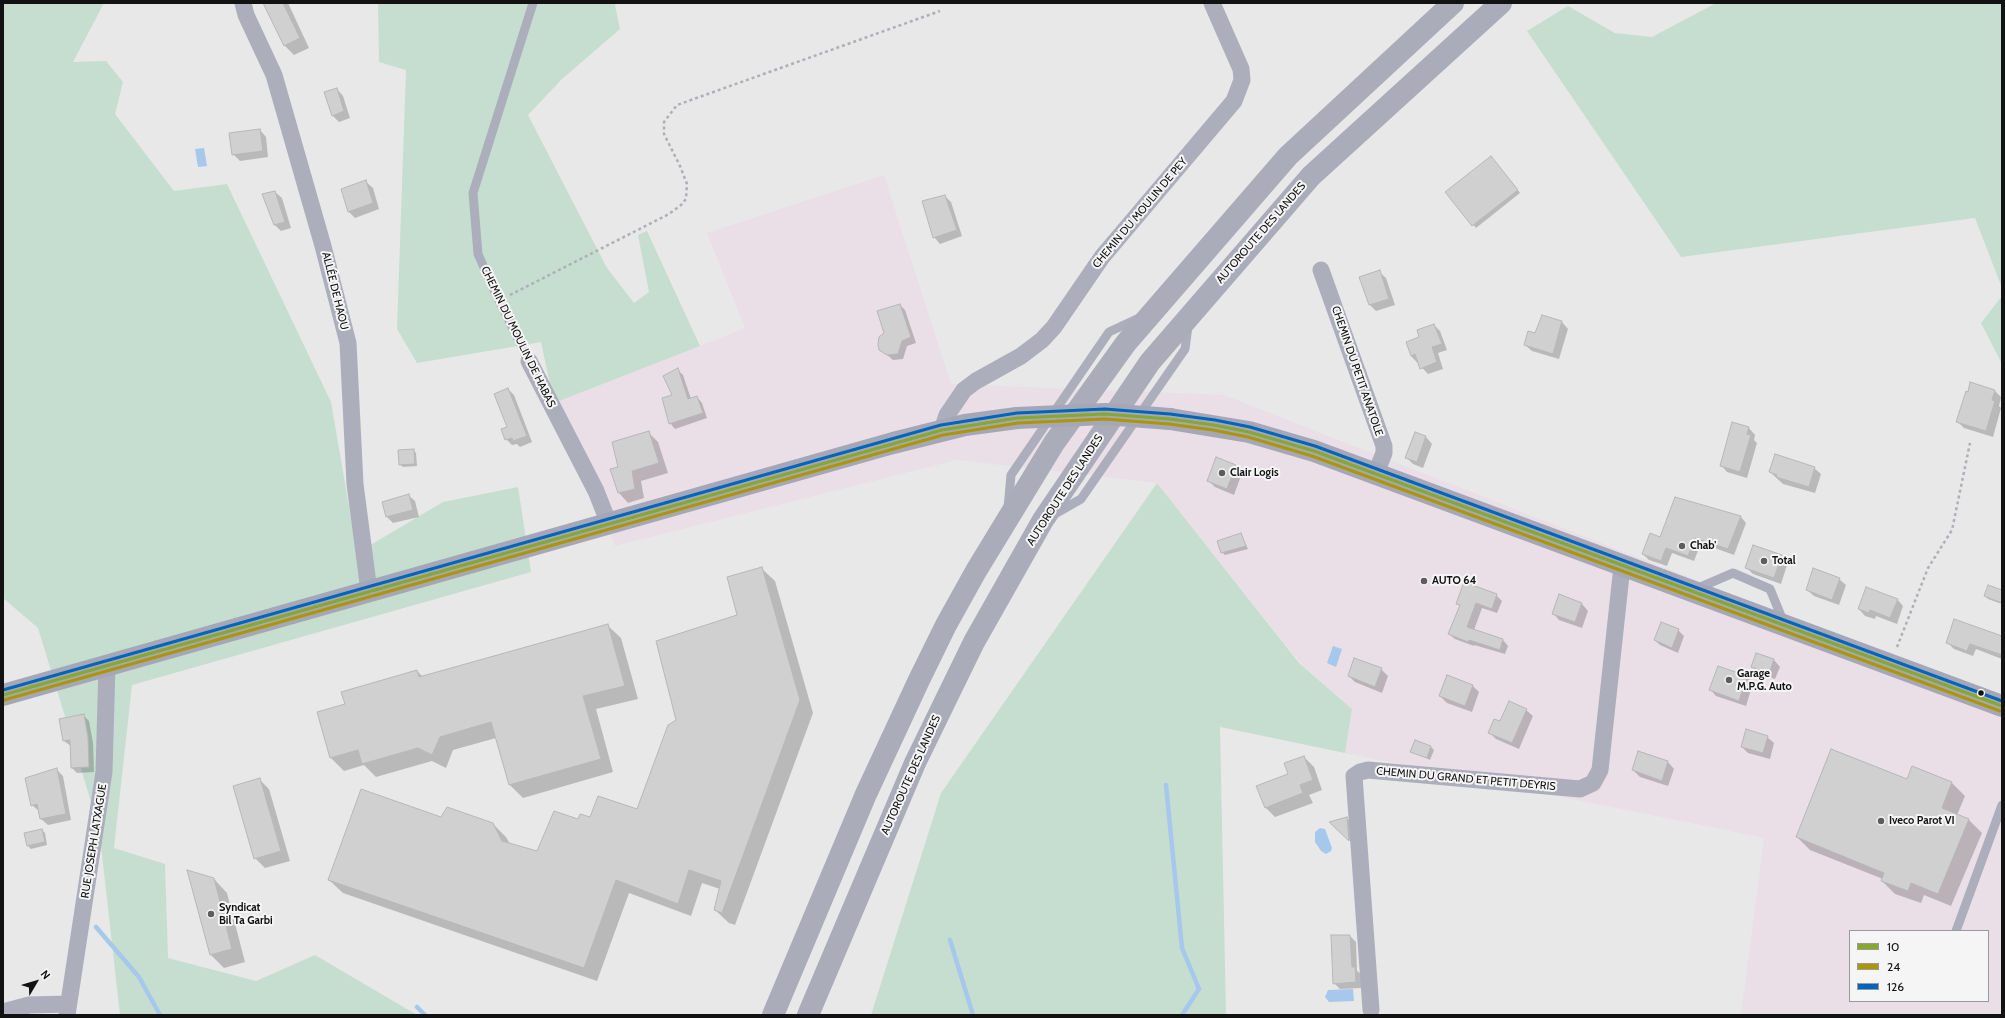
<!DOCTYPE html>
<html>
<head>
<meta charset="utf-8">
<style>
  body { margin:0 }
  #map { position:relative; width:2005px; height:1018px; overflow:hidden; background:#e8e8e8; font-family:Cabin,sans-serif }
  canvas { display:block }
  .frame { position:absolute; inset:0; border:4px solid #121212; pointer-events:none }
  .legend { position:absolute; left:1849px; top:930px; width:140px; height:72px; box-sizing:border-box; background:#f5f5f6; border:1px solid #9a9a9b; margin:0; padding:5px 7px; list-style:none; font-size:12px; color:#121212 }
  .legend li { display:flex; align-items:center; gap:8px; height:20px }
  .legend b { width:20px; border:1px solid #9a9a9b }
  .north { position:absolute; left:16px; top:962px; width:40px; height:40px; -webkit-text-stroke:3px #f5f5f6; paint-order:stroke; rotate:52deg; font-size:11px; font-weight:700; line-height:16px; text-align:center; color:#121212 }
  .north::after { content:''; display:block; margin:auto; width:14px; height:18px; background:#121212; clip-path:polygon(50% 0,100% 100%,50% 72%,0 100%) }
</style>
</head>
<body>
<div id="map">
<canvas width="2005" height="1018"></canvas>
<div class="frame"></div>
<ul class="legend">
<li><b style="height:5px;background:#86a82c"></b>10</li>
<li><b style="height:5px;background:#ac9606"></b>24</li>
<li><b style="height:5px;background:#0065bd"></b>126</li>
</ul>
<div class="north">N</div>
</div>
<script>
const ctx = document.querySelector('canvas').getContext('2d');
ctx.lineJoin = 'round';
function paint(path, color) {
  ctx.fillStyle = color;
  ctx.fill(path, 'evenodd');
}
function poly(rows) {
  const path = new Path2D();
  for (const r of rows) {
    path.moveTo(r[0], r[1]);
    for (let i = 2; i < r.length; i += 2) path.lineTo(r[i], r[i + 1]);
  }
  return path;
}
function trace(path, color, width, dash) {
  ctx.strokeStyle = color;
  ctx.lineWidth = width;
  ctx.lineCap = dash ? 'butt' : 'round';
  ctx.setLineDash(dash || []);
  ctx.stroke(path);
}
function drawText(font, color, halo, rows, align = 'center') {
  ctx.font = font + ' Cabin,sans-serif';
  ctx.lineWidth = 4;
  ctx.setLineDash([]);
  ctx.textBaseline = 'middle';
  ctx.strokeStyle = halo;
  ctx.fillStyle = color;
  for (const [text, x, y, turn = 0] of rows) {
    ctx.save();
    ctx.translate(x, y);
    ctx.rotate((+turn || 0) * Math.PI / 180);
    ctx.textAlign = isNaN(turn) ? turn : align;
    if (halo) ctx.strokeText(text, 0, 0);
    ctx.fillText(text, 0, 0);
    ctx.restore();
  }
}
const industrial = poly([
  [884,175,951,384,1224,395,1790,617,2002,695,2002,1015,1741,1015,1764,838,1345,753,1352,709,1300,663,1157,483,957,460,615,546,554,403,745,328,707,233],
  [1850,931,1988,931,1988,1001,1850,1001]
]);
const green = poly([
  [3,3,104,3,73,62,106,61,123,82,115,114,174,191,227,184,331,402,357,553,443,502,518,487,531,572,132,685,114,848,165,864,168,958,256,981,315,955,417,1015,120,1015,99,828,38,628,3,598],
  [378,3,618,3,615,5,620,29,561,80,528,115,607,268,634,303,649,292,638,235,647,231,700,346,554,403,541,342,417,363,397,329,406,70,379,62],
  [1716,3,2002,3,2002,288,1975,218,1681,257,1527,31,1568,6,1615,33,1652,37],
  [2002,296,2002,364,1981,323],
  [1157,483,1299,663,1352,709,1345,753,1220,727,1226,1015,871,1015,941,793]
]);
const water = poly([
  [204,148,207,166,198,167,195,149],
  [1333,646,1342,649,1336,667,1327,663],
  [1320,828,1325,829,1332,848,1331,851,1326,854,1321,851,1315,842,1315,832],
  [1353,989,1354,1001,1329,1002,1325,997,1328,990]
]);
const shadow = poly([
  [264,3,288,3,309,48,294,55,284,45],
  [337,89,343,96,350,118,339,122,332,115],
  [260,130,266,137,268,157,240,161,233,154],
  [1494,160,1520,193,1476,228,1447,192],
  [366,182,373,188,379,209,355,218,348,211],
  [275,192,282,198,291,228,281,231,275,225,270,214,264,195],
  [945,196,951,202,962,236,940,244,934,237],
  [1379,272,1386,278,1395,305,1376,311,1370,305,1361,278],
  [900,305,905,310,916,343,907,346,903,359,893,360,880,349,885,333],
  [1542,316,1562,322,1568,329,1559,359,1532,351,1525,345,1536,335],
  [1434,325,1440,331,1447,350,1438,353,1443,369,1428,374,1411,356,1421,337],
  [678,370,683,375,691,399,697,397,702,403,707,418,675,429,670,423],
  [508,389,514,395,532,442,520,447,517,444,512,445,506,439,508,428],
  [1995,391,2001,397,1999,406,2001,408,1993,437,1964,428,1957,421],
  [1733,423,1749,428,1755,435,1754,440,1757,443,1747,478,1727,472,1721,465],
  [649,433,658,442,668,473,641,481,644,498,628,503,619,493,612,469,619,467],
  [1416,433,1426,437,1432,444,1423,468,1413,464,1406,457],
  [413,450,416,453,417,466,403,467,400,464],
  [1235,466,1242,473,1234,495,1215,487,1209,481],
  [1814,468,1821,474,1815,493,1783,484,1770,472],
  [408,495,415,501,419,517,393,523,387,517],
  [1741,517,1746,523,1734,555,1701,543,1694,561,1672,553,1667,566,1649,560,1643,554,1660,538],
  [1241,534,1248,549,1225,555,1222,552],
  [1781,556,1788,562,1781,584,1753,574,1747,568],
  [761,568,775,581,813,713,735,925,729,923,715,910,720,889,702,883,691,916,629,893,597,981,343,893,329,880,442,818,493,824,506,837,510,844,537,852,579,820,638,810,678,720,738,616],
  [1839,579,1846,585,1839,605,1814,596,1807,590],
  [2002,592,2002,604,1988,599,1985,596],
  [1496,595,1502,601,1497,613,1482,608,1474,630,1503,640,1508,646,1505,654,1474,645,1474,646,1455,639,1449,634,1460,606,1457,603],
  [1559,595,1582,604,1588,611,1582,628,1559,620,1553,613],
  [1897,599,1903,606,1897,624,1876,616,1875,619,1865,616,1859,609],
  [607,625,621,638,638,699,596,709,613,772,523,798,509,784,496,738,453,750,446,768,432,761,376,777,364,765,344,771,331,758,346,705,417,671,423,677],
  [1678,630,1684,636,1678,653,1660,645,1655,640],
  [2002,637,2002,659,1976,649,1973,656,1954,649,1947,642],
  [1774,660,1780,667,1775,679,1758,673,1752,667],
  [1719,667,1747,677,1753,683,1746,706,1716,696,1710,689],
  [1381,669,1388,676,1382,693,1355,682,1349,676],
  [1448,676,1473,686,1479,692,1472,712,1447,703,1440,696],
  [1526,710,1533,716,1519,749,1496,739,1490,733],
  [84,716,89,721,93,743,94,772,77,773,72,768,71,746,64,741],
  [1767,737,1774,743,1770,759,1748,753,1742,747],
  [1431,747,1434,750,1430,760,1412,751],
  [1639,752,1668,762,1674,769,1668,786,1640,777,1633,770],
  [1304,757,1314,767,1322,790,1309,795,1313,803,1275,817,1265,807],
  [1913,767,1952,783,1965,796,1957,815,1969,820,1982,833,1951,906,1924,895,1921,903,1895,894,1882,881,1883,879,1810,850,1797,837,1907,780],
  [56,769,63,776,71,820,48,825,41,819,39,811,32,805],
  [259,779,269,789,290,861,265,868,255,858],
  [1347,818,1353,825,1355,846,1337,828],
  [42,830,45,833,47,845,31,849,28,846],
  [214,879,227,893,245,962,224,968,211,955],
  [1350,936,1356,942,1357,971,1361,974,1362,988,1340,989,1334,983]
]);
const stream = poly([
  [1166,785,1182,948,1199,989,1182,1015],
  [96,927,139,977,160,1015],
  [950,940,973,1015],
  [417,1007,425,1015]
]);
const building = poly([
  [263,3,283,3,300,38,284,46,263,3],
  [337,88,344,111,332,116,324,92,337,88],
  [260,129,263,151,232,155,229,133,260,129],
  [1491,156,1518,190,1472,226,1445,192,1491,156],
  [366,180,373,203,348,212,341,189,366,180],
  [275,191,285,222,274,225,262,194,275,191],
  [945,195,957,230,933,238,922,201,945,195],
  [1380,270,1389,299,1369,305,1359,277,1380,270],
  [900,304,911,337,902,341,898,354,887,355,879,350,878,344,879,337,884,333,877,311,900,304],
  [1542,315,1562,321,1553,354,1524,345,1528,331,1535,333,1542,315],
  [1434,324,1442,344,1432,347,1437,362,1420,369,1415,354,1411,356,1406,342,1419,337,1417,330,1434,324],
  [678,368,688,399,697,396,703,413,669,424,662,398,672,395,663,376,678,368],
  [1970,382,1995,390,1992,400,1995,401,1986,431,1956,422,1966,391,1968,392,1970,382],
  [508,388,527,436,513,441,512,438,505,440,501,429,507,427,494,394,508,388],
  [1732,422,1749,427,1747,434,1751,435,1740,472,1720,466,1732,422],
  [649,431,659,463,632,471,635,489,618,493,610,469,618,467,612,442,649,431],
  [1415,432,1426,436,1417,462,1405,458,1415,432],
  [414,449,415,464,399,465,398,450,414,449],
  [1775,454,1815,467,1809,487,1776,477,1777,475,1769,472,1775,454],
  [1216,457,1236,465,1227,489,1207,481,1216,457],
  [409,494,413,510,386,517,382,502,409,494],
  [1675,497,1741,516,1728,549,1695,538,1688,556,1666,548,1661,561,1642,554,1650,533,1660,537,1675,497],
  [1241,533,1246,546,1221,553,1217,541,1241,533],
  [1753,545,1782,555,1774,578,1745,568,1753,545],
  [762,567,800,700,722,913,714,910,721,881,689,870,678,904,616,880,584,968,328,880,361,789,441,817,447,807,493,823,502,841,537,851,554,811,578,819,580,814,590,817,598,796,637,809,668,725,676,720,656,641,737,615,727,577,762,567],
  [1813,568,1840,578,1832,600,1806,590,1813,568],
  [1464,582,1497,594,1492,609,1476,603,1467,627,1503,639,1500,650,1469,640,1468,642,1448,634,1460,605,1456,604,1464,582],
  [1988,585,2002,590,2002,603,1984,596,1988,585],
  [1866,587,1898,599,1890,618,1870,610,1869,613,1858,609,1866,587],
  [1559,594,1582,603,1575,622,1552,614,1559,594],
  [1954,619,2002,636,2002,655,1970,644,1967,651,1946,643,1954,619],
  [1661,622,1679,629,1672,648,1654,640,1661,622],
  [608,624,625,686,583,696,601,759,509,785,491,722,440,737,432,755,418,748,362,764,358,750,330,758,317,712,345,704,341,692,417,670,419,677,608,624],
  [1756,653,1774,659,1769,674,1751,667,1756,653],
  [1354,658,1382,668,1375,687,1348,676,1354,658],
  [1718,666,1747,676,1739,701,1709,690,1718,666],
  [1447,675,1473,685,1465,706,1439,696,1447,675],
  [1509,701,1527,709,1512,743,1488,733,1494,719,1500,721,1509,701],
  [84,714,88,737,89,767,71,768,70,740,63,741,59,719,84,714],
  [1746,729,1768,736,1763,753,1741,747,1746,729],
  [1415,740,1431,746,1427,758,1410,752,1415,740],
  [1831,749,1907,779,1912,766,1952,782,1942,808,1969,819,1938,894,1911,883,1908,891,1881,881,1884,873,1796,837,1831,749],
  [1638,751,1668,761,1662,781,1632,770,1638,751],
  [1304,756,1313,780,1300,785,1303,793,1265,808,1256,786,1288,774,1284,763,1304,756],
  [57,768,66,814,40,819,37,804,31,806,25,778,57,768],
  [260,778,281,851,254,859,233,786,260,778],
  [1347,817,1349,841,1329,822,1347,817],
  [42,829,45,842,27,846,24,833,42,829],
  [187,870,214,878,232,949,210,955,187,870],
  [1331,935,1350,935,1352,967,1355,967,1356,982,1333,984,1331,935]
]);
const path = poly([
  [510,295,669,214,681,205,686,199,687,184,680,166,664,134,664,122,677,105,940,11],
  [1897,647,1928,568,1952,530,1970,443]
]);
const service = poly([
  [529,361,494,290,478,254,473,193,533,3],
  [1008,508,1011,475,1109,332,1139,318],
  [1053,515,1081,499,1185,349,1188,326],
  [1696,589,1733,573,1770,589,1784,623],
  [1956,931,2002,805]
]);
const minor = poly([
  [243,3,246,15,274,75,323,246,348,343,355,484,369,591],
  [1321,270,1384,446,1384,453,1376,473],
  [529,361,596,491,609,524],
  [942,430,947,415,964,390,976,381,1021,356,1042,340,1054,327,1102,257,1234,101,1242,80,1241,69,1212,3],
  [1371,1010,1354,776,1360,772,1368,770,1580,789,1593,783,1600,770,1622,566],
  [3,1012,29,1005,68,1004],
  [67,1015,104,772,107,665]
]);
const primary = poly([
  [1170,419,1249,432,1314,451,2002,706],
  [3,695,893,443,965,425,1017,418]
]);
const motorway = poly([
  [773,1015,866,794,919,680,946,625,976,571,1054,443,1126,343,1288,156,1453,3],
  [808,1015,915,763,974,642,1043,520,1150,362,1311,176,1501,3]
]);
const primaryBridge = poly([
  [1017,418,1105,414,1170,419]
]);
const bus1 = poly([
  [3,695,942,430,1017,418,1105,414,1170,419,1214,425,1249,432,1314,451,2002,706]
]);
const bus2 = poly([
  [4,700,943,435,1018,423,1105,419,1169,424,1213,430,1248,437,1312,456,2000,711]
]);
const bus3 = poly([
  [3,690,941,425,1017,413,1105,409,1170,414,1215,420,1250,427,1315,446,2002,701]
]);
const markers = [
  [1222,473,4,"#5d5d5d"],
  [1682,546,4,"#5d5d5d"],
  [1764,561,4,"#5d5d5d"],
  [1424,581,4,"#5d5d5d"],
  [1729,680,4,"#5d5d5d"],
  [1981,693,3.5,"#121212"],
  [1881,821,4,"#5d5d5d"],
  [211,914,4,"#5d5d5d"]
];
const streetNames = [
  ["CHEMIN DU MOULIN DE PEY",1140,213,-50],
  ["AUTOROUTE DES LANDES",1261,233,-49],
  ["ALLÉE DE HAOU",335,291,76],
  ["CHEMIN DU MOULIN DE HABAS",518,337,64],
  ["CHEMIN DU PETIT ANATOLE",1357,371,71],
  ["AUTOROUTE DES LANDES",1065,490,-57],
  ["AUTOROUTE DES LANDES",911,775,-66],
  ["CHEMIN DU GRAND ET PETIT DEYRIS",1466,779,5],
  ["RUE JOSEPH LATXAGUE",94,841,-81]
];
const poiNames = [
  ["Clair Logis",1230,473],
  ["Chab'",1690,546],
  ["Total",1772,561],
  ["AUTO 64",1432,581],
  ["Garage",1737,674],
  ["M.P.G. Auto",1737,687],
  ["Iveco Parot VI",1889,821],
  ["Syndicat",219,908],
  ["Bil Ta Garbi",219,921]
];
paint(industrial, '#eadfe7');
paint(green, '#c6ded0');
paint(water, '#a6c8ec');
paint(shadow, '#0003');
trace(stream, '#a6c8ec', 4.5);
paint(building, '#d0d0d0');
trace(building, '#b7b7b7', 1);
trace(path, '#aeafb8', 2.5, [3, 3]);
trace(service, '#adaebc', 9);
trace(minor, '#adaebc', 17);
trace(primary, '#a6a7b6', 22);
trace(motorway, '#abacb9', 22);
trace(primaryBridge, '#a6a7b6', 22);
trace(bus1, '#86a82c', 3);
trace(bus2, '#ac9606', 3);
trace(bus3, '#0065bd', 3);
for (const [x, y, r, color] of markers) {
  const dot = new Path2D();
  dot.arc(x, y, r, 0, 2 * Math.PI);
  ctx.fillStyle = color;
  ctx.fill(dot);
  trace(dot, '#f5f5f6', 1.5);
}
drawText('11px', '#121212', '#f5f5f6', streetNames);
drawText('bold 11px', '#121212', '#f5f5f6', poiNames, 'left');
</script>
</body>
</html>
